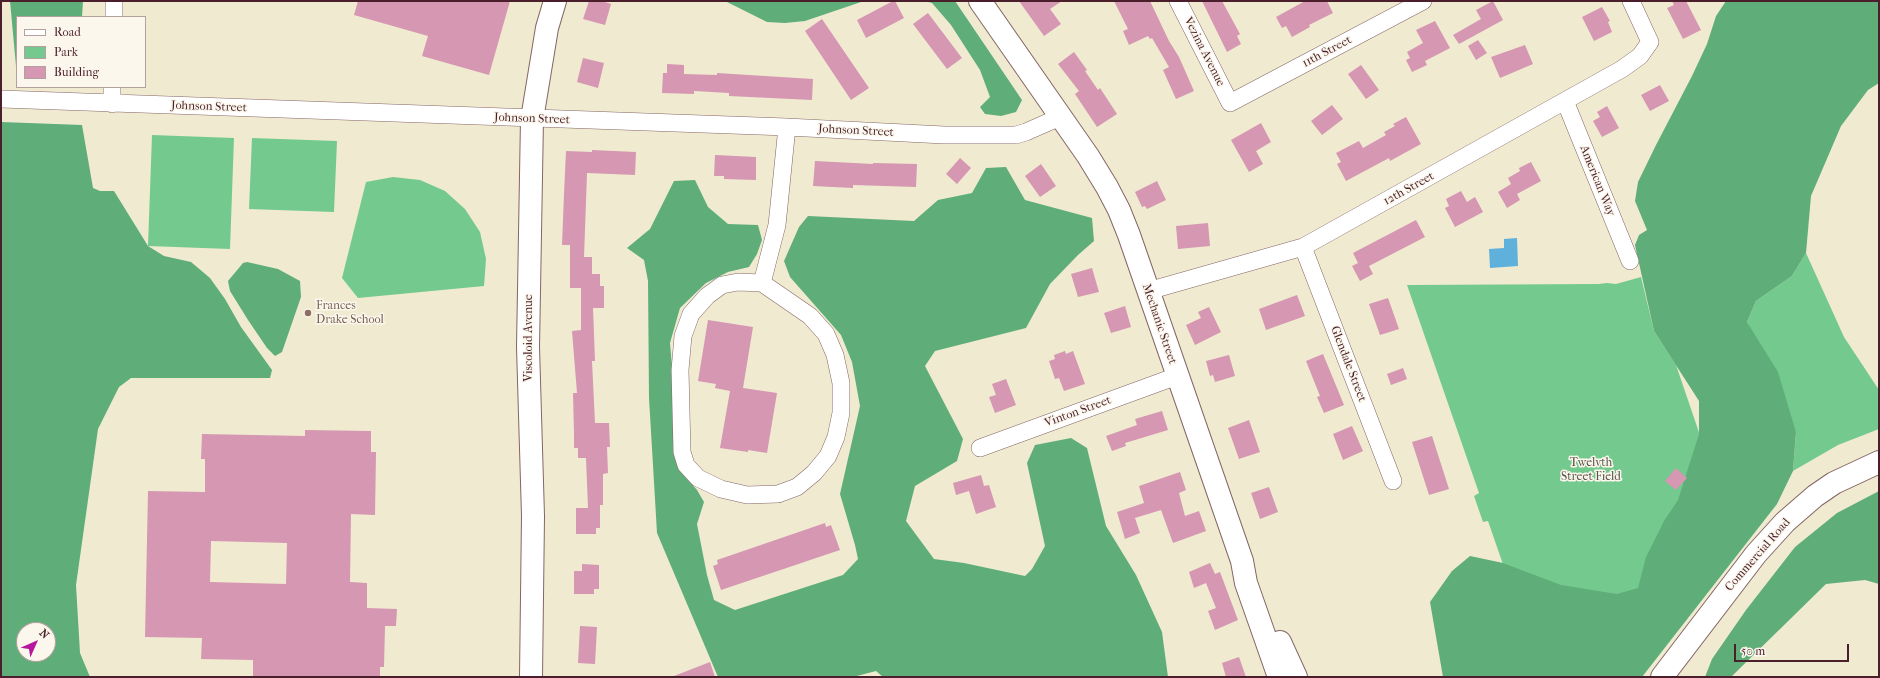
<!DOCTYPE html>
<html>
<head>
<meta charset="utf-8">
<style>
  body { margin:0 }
  #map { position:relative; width:1880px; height:678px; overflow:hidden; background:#f0ead1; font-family:"IM FELL French Canon",serif }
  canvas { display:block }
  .frame { position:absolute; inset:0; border:2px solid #4a1f2b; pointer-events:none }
  .legend { position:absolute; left:16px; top:16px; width:130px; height:72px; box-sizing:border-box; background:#fbf7ec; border:1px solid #b4a19f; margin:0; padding:5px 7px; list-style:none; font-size:12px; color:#4a1f2b }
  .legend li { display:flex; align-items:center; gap:8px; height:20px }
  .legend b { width:20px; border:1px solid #b4a19f }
  .north { position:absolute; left:16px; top:622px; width:40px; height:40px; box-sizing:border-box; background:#fbf7ec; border:1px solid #b4a19f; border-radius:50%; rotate:45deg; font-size:11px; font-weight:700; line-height:16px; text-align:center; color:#4a1f2b }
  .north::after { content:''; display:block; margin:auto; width:14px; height:18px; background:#b5179e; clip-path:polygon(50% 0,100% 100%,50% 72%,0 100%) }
  .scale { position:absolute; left:1734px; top:644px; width:115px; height:18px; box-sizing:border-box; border:2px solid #4a1f2b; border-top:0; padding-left:5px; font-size:12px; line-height:14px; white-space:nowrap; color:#4a1f2b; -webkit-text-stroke:3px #fbf7ec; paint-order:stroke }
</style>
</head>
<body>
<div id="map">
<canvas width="1880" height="678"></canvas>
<div class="frame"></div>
<ul class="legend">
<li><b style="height:5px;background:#fff"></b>Road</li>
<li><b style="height:11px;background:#74ca8e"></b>Park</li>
<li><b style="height:11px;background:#d597b1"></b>Building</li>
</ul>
<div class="north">N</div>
<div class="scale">50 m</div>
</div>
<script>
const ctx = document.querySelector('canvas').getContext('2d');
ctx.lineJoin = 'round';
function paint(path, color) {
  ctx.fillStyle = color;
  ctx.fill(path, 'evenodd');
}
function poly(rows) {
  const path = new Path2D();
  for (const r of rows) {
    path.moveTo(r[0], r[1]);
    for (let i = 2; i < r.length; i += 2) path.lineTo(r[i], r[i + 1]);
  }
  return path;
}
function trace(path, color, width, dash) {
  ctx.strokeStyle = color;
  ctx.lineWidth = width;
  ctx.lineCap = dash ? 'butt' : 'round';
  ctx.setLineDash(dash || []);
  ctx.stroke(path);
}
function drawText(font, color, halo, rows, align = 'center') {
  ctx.font = font + ' "IM FELL French Canon",serif';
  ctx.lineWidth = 3;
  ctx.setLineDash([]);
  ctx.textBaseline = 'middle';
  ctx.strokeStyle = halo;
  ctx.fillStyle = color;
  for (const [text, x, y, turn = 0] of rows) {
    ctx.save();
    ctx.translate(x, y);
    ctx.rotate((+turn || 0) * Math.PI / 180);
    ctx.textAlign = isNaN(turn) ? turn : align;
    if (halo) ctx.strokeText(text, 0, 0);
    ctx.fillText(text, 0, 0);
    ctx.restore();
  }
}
const green = poly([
  [152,135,234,138,230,249,148,246],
  [252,138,337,141,334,212,249,209],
  [393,177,420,180,445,191,465,209,480,232,486,259,484,286,358,298,342,278,366,182],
  [1806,253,1844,337,1879,390,1879,429,1838,445,1793,471,1796,432,1747,322,1756,301,1792,276],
  [1641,277,1654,331,1676,365,1732,529,1542,677,1488,521,1483,522,1474,496,1479,493,1407,285,1599,284,1607,283,1616,284]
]);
const forest = poly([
  [10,1,83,1,82,17,17,17,16,66],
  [725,1,864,1,805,21,785,23,767,22],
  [925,1,955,1,1022,100,1016,112,1001,116,985,114,980,107,990,97,980,70,951,25,932,3],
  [1726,1,1879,1,1879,83,1868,90,1841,126,1811,196,1806,253,1792,276,1756,301,1747,322,1778,372,1796,432,1793,471,1777,504,1642,677,1443,677,1430,602,1452,571,1470,556,1503,563,1561,585,1617,594,1638,588,1646,557,1664,521,1678,500,1699,434,1699,401,1654,331,1635,245,1639,235,1647,230,1635,201,1638,182,1656,145,1692,76,1707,44,1716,16],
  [1,122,82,125,93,188,100,191,114,191,148,246,164,256,191,262,210,278,225,299,241,327,272,370,270,378,131,378,119,387,98,429,76,585,80,653,90,677,1,677],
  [24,630,48,630,48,654,24,654],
  [1006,167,1025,200,1092,218,1094,241,1078,255,1050,284,1026,328,935,351,925,366,963,439,957,461,915,486,906,521,934,559,964,563,1025,576,1032,569,1045,546,1027,463,1035,445,1071,438,1087,448,1106,526,1136,575,1162,632,1168,677,883,677,876,671,853,677,718,677,657,533,649,398,648,281,644,260,627,248,650,229,674,181,695,180,708,207,728,224,758,225,762,240,757,254,749,267,728,272,706,283,680,308,670,343,680,460,683,474,697,490,704,502,697,524,707,575,714,600,735,610,843,575,858,559,855,545,840,494,860,406,852,362,841,335,790,277,784,261,799,227,808,216,914,221,938,200,972,193,986,168],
  [247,262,278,269,300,281,301,297,282,352,275,356,267,348,248,320,230,291,228,281,243,263],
  [1879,491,1879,584,1865,580,1826,584,1731,677,1705,677,1712,659,1746,610,1795,547,1837,513]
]);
const water = poly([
  [1517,238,1518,266,1490,268,1489,249,1504,248,1504,239]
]);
const building = poly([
  [358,1,510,1,489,75,422,56,428,36,354,15],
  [589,1,602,1,611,4,605,25,583,19],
  [893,1,895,1,904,18,866,38,857,20],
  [1019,1,1062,1,1050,9,1061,24,1044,36],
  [1114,1,1150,1,1169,41,1179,57,1194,91,1176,99,1163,70,1169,67,1152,38,1150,39,1148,36,1129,45,1123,31,1128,29],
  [1202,1,1222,1,1240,34,1237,36,1241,44,1227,52],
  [1305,1,1327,1,1333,13,1309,25,1310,27,1292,37,1286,26,1282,28,1276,17],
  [1493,1,1503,20,1459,44,1453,35,1481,19,1476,10],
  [1672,1,1686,1,1701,30,1683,39,1667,8,1674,5],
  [1602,7,1610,21,1608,22,1612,32,1594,41,1582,17],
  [928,13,962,58,947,69,913,24],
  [822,19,869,88,851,100,805,31],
  [1435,21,1450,48,1425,61,1427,65,1412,72,1406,60,1410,58,1407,52,1423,43,1416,30],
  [1478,40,1487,53,1476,60,1468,46],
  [1525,45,1533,64,1500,78,1491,57],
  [1074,52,1087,70,1085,71,1098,90,1100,88,1117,114,1097,127,1075,94,1079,91,1058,64],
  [583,58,604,63,598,88,577,82],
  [667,64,684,65,684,74,717,75,717,73,813,79,812,100,729,96,729,93,694,91,694,94,662,93,663,73,667,73],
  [1361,65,1379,90,1366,99,1348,74],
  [1660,85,1669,101,1650,111,1641,95],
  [1332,105,1343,119,1322,135,1311,121],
  [1607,106,1619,128,1602,137,1593,121,1600,117,1597,112],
  [1406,117,1421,144,1390,161,1389,158,1346,181,1337,164,1341,162,1336,153,1359,141,1363,148,1386,135,1384,132,1395,126,1393,124],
  [1261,123,1271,142,1256,151,1263,164,1249,172,1231,140],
  [592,150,636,152,635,175,587,173,584,257,592,257,592,274,600,274,600,286,604,286,604,308,593,308,595,361,592,361,595,423,609,423,610,447,607,447,608,473,603,474,603,505,600,505,600,528,596,528,596,534,576,534,576,508,588,508,586,458,578,458,578,448,574,448,574,434,573,393,577,393,572,331,581,330,581,288,570,288,570,245,562,245,564,194,566,151,592,152],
  [715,155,756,157,756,180,724,179,724,176,714,176],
  [960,158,971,168,957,184,946,174],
  [815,161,873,164,873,163,917,164,916,187,853,185,853,188,813,186],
  [1531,162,1541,181,1517,194,1520,200,1507,208,1498,192,1511,184,1508,178,1520,171,1519,168],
  [1041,164,1056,186,1040,197,1025,176],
  [1157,181,1166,200,1147,209,1145,206,1142,207,1135,192],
  [1461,191,1467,202,1475,197,1483,212,1455,227,1445,208,1449,206,1446,199],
  [1416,220,1425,237,1369,266,1373,274,1360,281,1352,266,1358,263,1353,253],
  [1208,223,1210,246,1178,249,1176,226],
  [1092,268,1099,292,1078,297,1071,274],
  [1297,295,1305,316,1266,330,1259,309],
  [1388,298,1399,329,1380,335,1369,304],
  [1125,306,1131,327,1111,333,1104,313],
  [1209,307,1221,332,1195,345,1186,325,1201,318,1198,312],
  [708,320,753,327,743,388,777,393,767,453,748,450,748,452,720,448,730,391,715,388,716,384,698,381],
  [1065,351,1066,354,1073,351,1085,384,1064,391,1059,378,1055,379,1049,361,1055,359,1054,355],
  [1323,354,1344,405,1324,413,1317,397,1320,396,1306,361],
  [1229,355,1235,376,1215,382,1213,375,1210,376,1206,361],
  [1403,368,1407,379,1391,385,1387,374],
  [1006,379,1016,405,995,413,989,397,996,395,992,384],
  [1162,411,1168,430,1125,443,1126,446,1112,451,1106,436,1137,425,1135,419],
  [1249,420,1260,452,1239,459,1228,428],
  [1352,426,1363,451,1343,460,1333,434],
  [305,430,371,431,371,452,376,452,375,515,351,514,350,582,367,583,367,608,397,609,396,626,385,626,384,667,380,667,380,677,253,677,253,660,201,659,202,638,145,637,148,491,205,492,205,459,201,459,202,434,305,436],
  [211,541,287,543,286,584,210,582],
  [1432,436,1449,489,1429,495,1412,442],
  [1676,468,1687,478,1676,490,1665,481],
  [1180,472,1186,490,1179,493,1185,516,1199,511,1206,531,1173,543,1161,510,1135,518,1140,533,1125,539,1117,512,1144,503,1139,486],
  [981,475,984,486,989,485,996,507,976,514,969,491,956,495,953,483],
  [1269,487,1278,512,1260,519,1251,493],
  [825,523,826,527,831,525,840,550,721,590,713,566,718,564,717,560],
  [1210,563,1215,574,1220,572,1238,620,1215,630,1208,611,1216,608,1206,583,1194,588,1189,572],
  [582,564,599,565,599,589,594,589,594,594,574,594,574,571,582,571],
  [580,626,597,627,595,664,578,663],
  [1239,657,1246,677,1226,677,1222,663],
  [710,662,715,677,675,677,674,676]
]);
const street = poly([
  [1178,1,1230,103,1423,1],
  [114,17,114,1],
  [1,99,787,127,944,135,1016,135,1026,132,1060,117],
  [1565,101,1630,261],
  [112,104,112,87],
  [1303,247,1393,481],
  [762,283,810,316,826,334,835,355,841,383,841,413,836,437,828,456,814,473,797,487,778,494,747,495,721,489,698,478,686,465,682,452,680,370,683,336,691,314,707,296,722,285,738,282,762,283,777,225,787,127],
  [1148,291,1303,247,1622,69,1640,56,1650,42,1631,1],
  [980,448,1177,376]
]);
const secondary = poly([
  [980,1,1088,156,1107,187,1119,210,1129,235,1242,561,1246,583,1279,677],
  [1280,642,1296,677],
  [531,677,533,516,528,347,532,119,547,28,555,1],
  [1662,677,1756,554,1785,522,1815,496,1834,483,1879,462]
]);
const markers = [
  [308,313,4,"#8d6e63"]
];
const streetNames = [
  ["Vezina Avenue",1204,52,63],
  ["11th Street",1327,52,-28],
  ["Johnson Street",209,107,2],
  ["Johnson Street",532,119,2],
  ["Johnson Street",856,131,3],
  ["American Way",1597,181,68],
  ["12th Street",1409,189,-29],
  ["Mechanic Street",1159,324,71],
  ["Viscoloid Avenue",529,338,-90],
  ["Glendale Street",1348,364,69],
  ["Vinton Street",1078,412,-20],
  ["Commercial Road",1758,555,-49]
];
const educationNames = [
  ["Frances",316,306],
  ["Drake School",316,320]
];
const parkNames = [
  ["Twelvth",1591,463],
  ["Street Field",1591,477]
];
paint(green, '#74ca8e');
paint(forest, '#5fae79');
paint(water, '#5fb0da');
paint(building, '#d597b1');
trace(street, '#846665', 18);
trace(secondary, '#846665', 24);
trace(street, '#fff', 17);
trace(secondary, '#fff', 22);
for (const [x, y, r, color] of markers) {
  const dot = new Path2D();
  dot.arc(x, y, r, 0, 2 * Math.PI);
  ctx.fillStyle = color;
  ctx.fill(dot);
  trace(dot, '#fbf7ec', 1.5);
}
drawText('12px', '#4a1f2b', '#fbf7ec', streetNames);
drawText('12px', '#785e54', '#fbf7ec', educationNames, 'left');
drawText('12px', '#575249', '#fbf7ec', parkNames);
</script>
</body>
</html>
